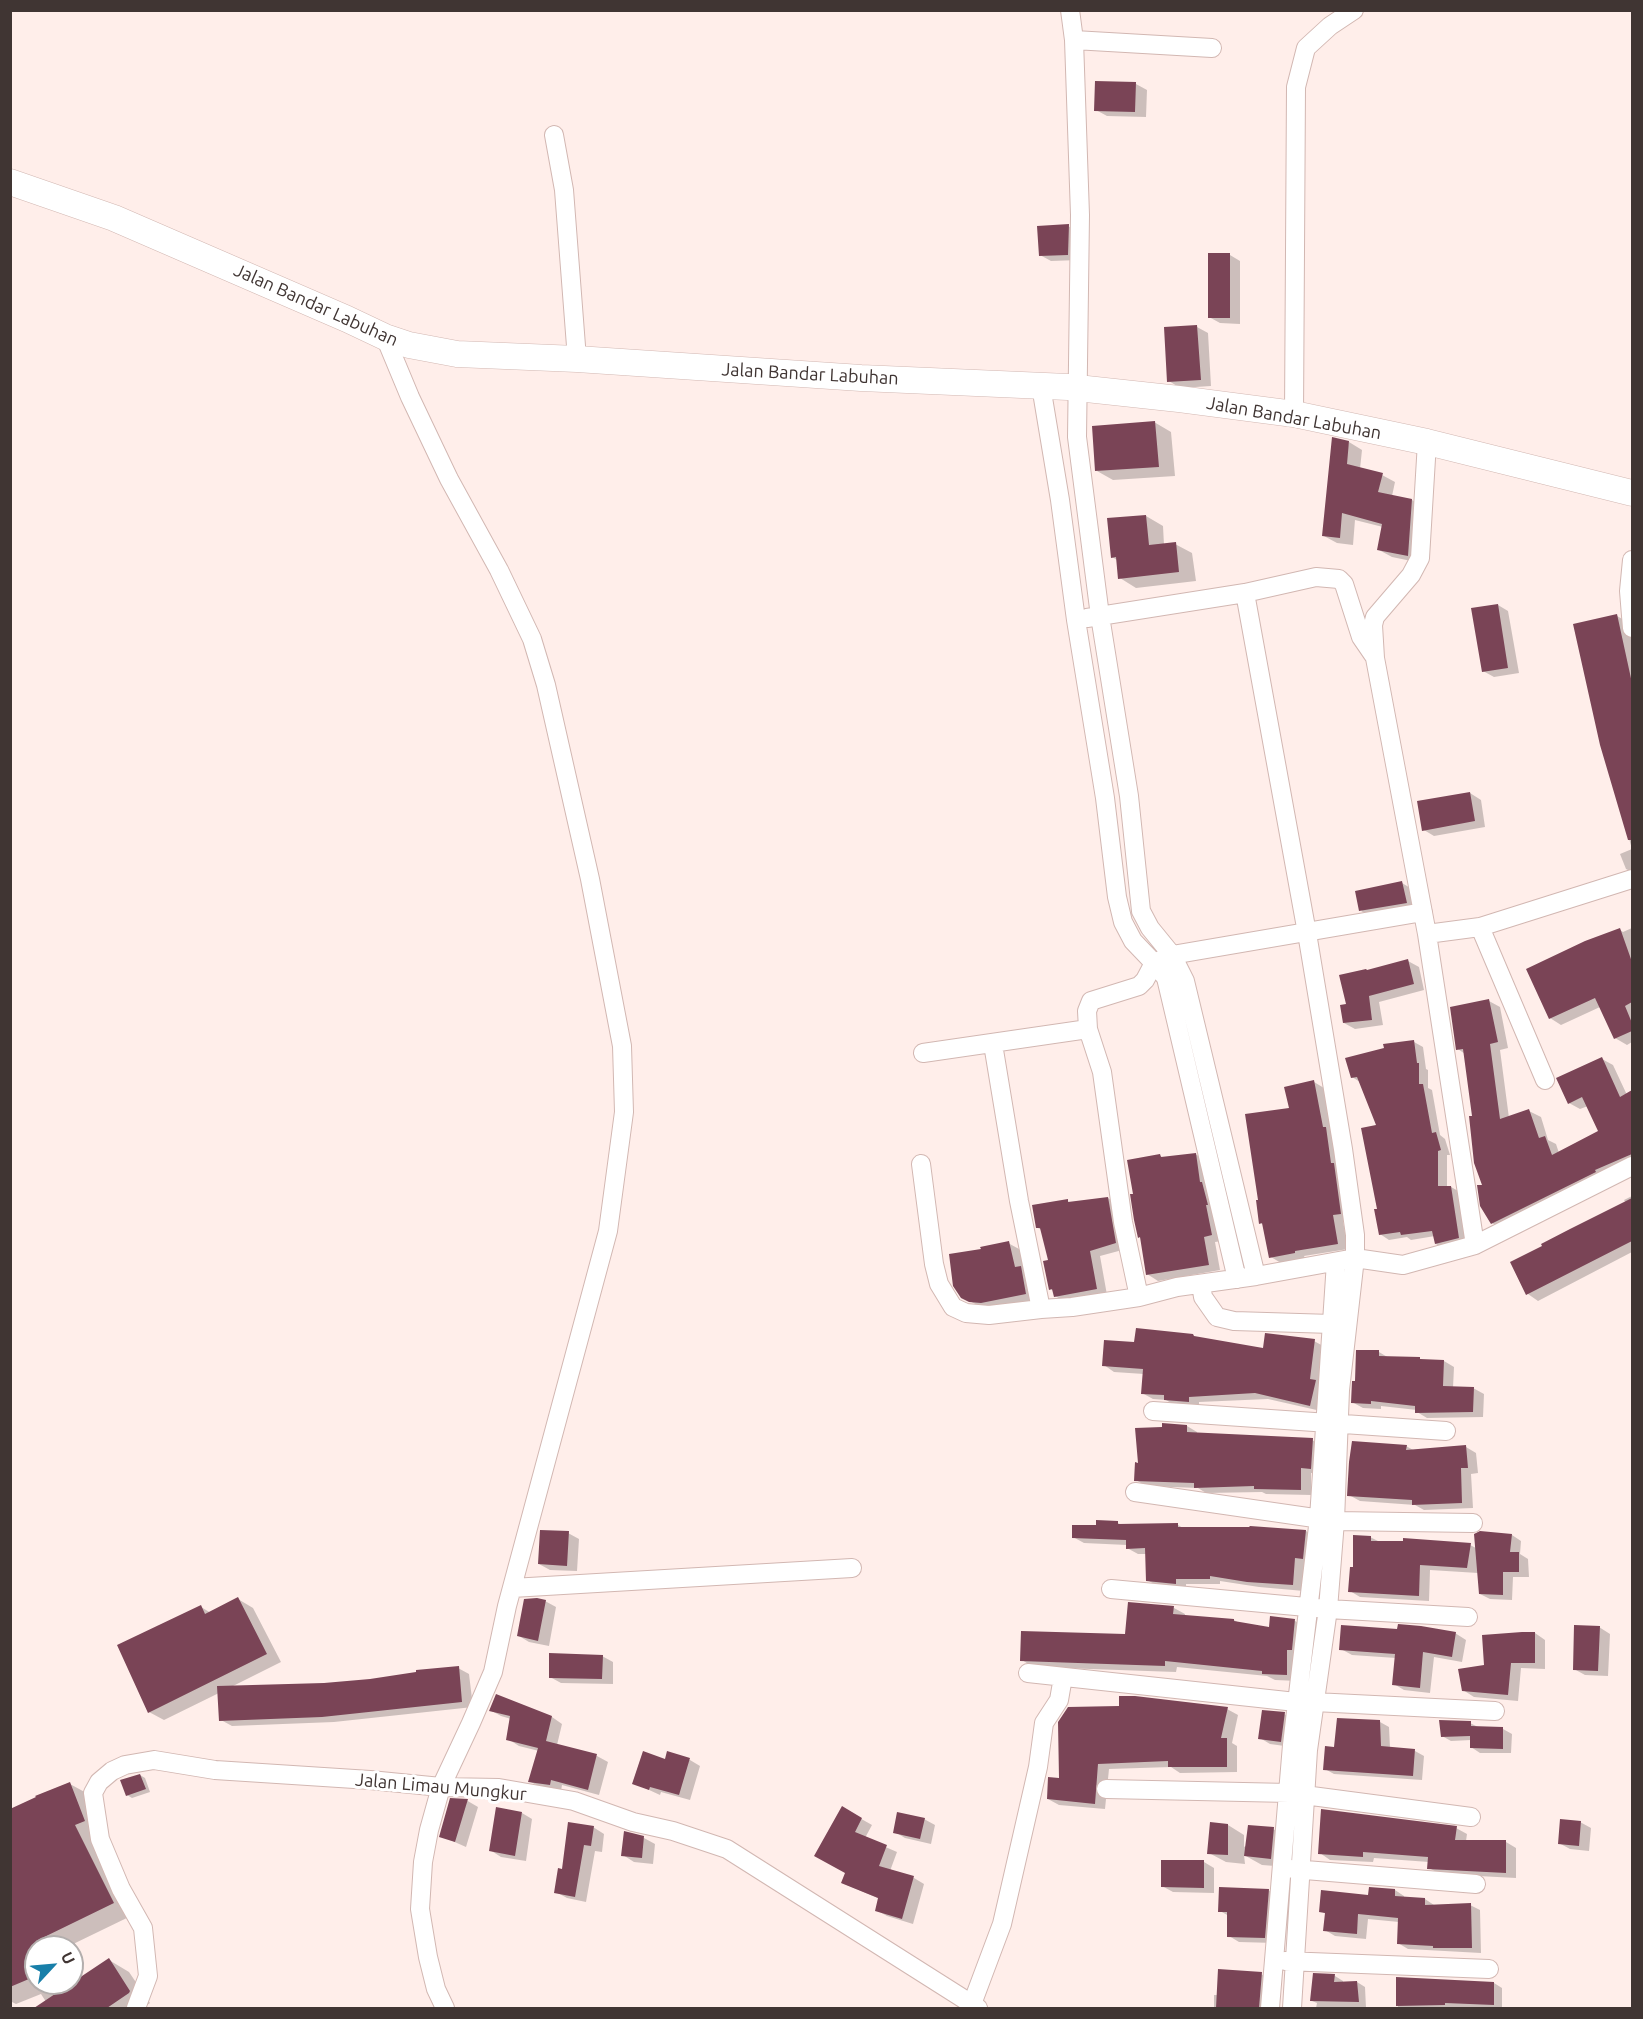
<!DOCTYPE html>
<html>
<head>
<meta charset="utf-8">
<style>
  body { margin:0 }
  #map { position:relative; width:1643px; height:2019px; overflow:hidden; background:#ffeeea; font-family:Ubuntu,sans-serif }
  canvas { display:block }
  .frame { position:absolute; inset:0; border:12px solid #403533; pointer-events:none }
  .north { position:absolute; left:24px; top:1935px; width:60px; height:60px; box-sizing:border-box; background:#fff; border:2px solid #b3aead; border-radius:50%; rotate:64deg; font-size:16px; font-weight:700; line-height:24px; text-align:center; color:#403533 }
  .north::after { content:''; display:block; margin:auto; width:21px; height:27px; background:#187fa9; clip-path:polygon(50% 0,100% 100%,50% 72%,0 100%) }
</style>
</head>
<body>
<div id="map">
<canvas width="1643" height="2019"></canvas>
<div class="frame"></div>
<div class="north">U</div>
</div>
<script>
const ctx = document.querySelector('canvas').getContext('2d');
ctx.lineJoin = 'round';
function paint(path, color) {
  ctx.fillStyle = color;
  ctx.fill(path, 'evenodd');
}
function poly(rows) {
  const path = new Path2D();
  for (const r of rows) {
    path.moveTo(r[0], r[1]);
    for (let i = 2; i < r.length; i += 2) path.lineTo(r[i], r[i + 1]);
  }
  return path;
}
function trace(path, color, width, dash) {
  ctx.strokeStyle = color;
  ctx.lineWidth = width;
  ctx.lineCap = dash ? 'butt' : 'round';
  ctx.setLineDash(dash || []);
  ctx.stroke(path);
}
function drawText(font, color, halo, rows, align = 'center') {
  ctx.font = font + ' Ubuntu,sans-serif';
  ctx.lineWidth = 6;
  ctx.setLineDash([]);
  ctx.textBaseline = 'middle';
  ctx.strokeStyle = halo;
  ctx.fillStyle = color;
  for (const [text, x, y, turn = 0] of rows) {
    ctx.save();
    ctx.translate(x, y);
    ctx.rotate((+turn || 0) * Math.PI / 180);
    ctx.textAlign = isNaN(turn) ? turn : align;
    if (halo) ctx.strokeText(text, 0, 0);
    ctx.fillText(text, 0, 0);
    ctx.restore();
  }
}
const shadow = poly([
  [1136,84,1147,90,1146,117,1107,116,1096,110],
  [1068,226,1079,232,1079,260,1051,261,1040,255],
  [1230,255,1240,261,1240,324,1220,323,1209,317],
  [1197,327,1208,333,1211,386,1180,388,1169,381],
  [1154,422,1171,432,1175,476,1113,480,1097,471],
  [1349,442,1362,450,1360,469,1382,475,1395,482,1392,496,1412,500,1425,508,1421,563,1392,557,1379,550,1383,527,1355,520,1353,545,1337,543,1324,536],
  [1146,516,1163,526,1164,545,1175,544,1192,553,1196,581,1136,588,1120,578,1117,560,1112,557],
  [1498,605,1508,611,1519,673,1494,677,1483,671],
  [1617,616,1631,624,1632,630,1632,872,1626,869,1620,854,1632,849,1602,745],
  [1470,793,1481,800,1485,827,1434,836,1424,830],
  [1402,883,1412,889,1417,909,1372,917,1361,911],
  [1632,928,1632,1042,1627,1045,1615,1038,1600,1007,1561,1025,1550,1018,1620,930,1623,932],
  [1408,961,1419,967,1424,990,1379,1002,1383,1025,1355,1029,1344,1023,1348,1006,1369,971],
  [1489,1001,1500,1007,1508,1048,1500,1050,1509,1118,1529,1111,1541,1117,1548,1140,1556,1144,1559,1153,1600,1132,1588,1106,1580,1109,1569,1103,1602,1059,1613,1065,1627,1095,1632,1092,1632,1165,1504,1230,1492,1223,1484,1187,1465,1054,1458,1049],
  [1414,1042,1423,1047,1426,1069,1428,1070,1428,1088,1432,1090,1440,1135,1445,1139,1450,1155,1447,1155,1447,1187,1451,1187,1460,1192,1467,1243,1445,1249,1436,1244,1435,1236,1411,1240,1407,1237,1389,1240,1380,1234,1378,1126,1360,1082,1352,1077],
  [1314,1082,1324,1088,1351,1219,1343,1221,1348,1249,1304,1256,1305,1258,1281,1263,1271,1257,1264,1225,1260,1223,1291,1110],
  [1195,1154,1206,1160,1222,1241,1215,1242,1220,1270,1158,1281,1147,1274,1141,1238,1139,1237,1135,1195,1160,1156,1164,1158],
  [1632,1196,1632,1252,1538,1301,1528,1294,1512,1263,1626,1203,1624,1200],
  [1108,1198,1119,1205,1126,1249,1100,1256,1107,1295,1066,1302,1055,1296,1054,1291,1050,1289,1049,1261,1042,1230,1038,1228,1067,1201,1072,1203],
  [1008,1243,1019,1249,1024,1269,1037,1300,993,1308,981,1307,962,1297,983,1251],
  [1314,1341,1325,1347,1321,1411,1268,1399,1199,1402,1199,1407,1176,1406,1166,1400,1153,1399,1142,1393,1144,1374,1114,1372,1104,1365,1265,1349],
  [1379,1352,1389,1358,1444,1361,1454,1367,1453,1388,1473,1388,1484,1394,1483,1417,1427,1418,1417,1412,1417,1410,1381,1406,1381,1409,1363,1408,1352,1402],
  [1164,1425,1187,1426,1197,1432,1197,1434,1312,1440,1323,1446,1321,1474,1311,1473,1311,1495,1266,1494,1262,1492,1206,1493,1198,1488,1146,1486,1136,1480,1139,1464,1164,1428],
  [1406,1446,1415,1451,1466,1447,1476,1453,1478,1473,1471,1474,1473,1508,1424,1510,1415,1505,1360,1501,1349,1495],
  [1118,1523,1123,1526,1178,1525,1183,1528,1306,1531,1316,1537,1304,1591,1259,1587,1220,1581,1220,1584,1186,1584,1186,1589,1158,1586,1147,1580,1147,1554,1138,1554,1127,1548,1127,1545,1084,1543,1073,1537,1097,1526],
  [568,1533,579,1539,577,1571,550,1570,539,1564],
  [1512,1535,1521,1541,1520,1554,1528,1559,1529,1577,1513,1577,1512,1600,1490,1599,1480,1594,1478,1573,1430,1570,1429,1601,1360,1597,1350,1591,1354,1568,1370,1537,1380,1542,1470,1545,1476,1548],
  [238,1599,253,1608,281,1662,231,1687,324,1684,370,1680,458,1668,469,1674,473,1707,334,1722,232,1726,221,1720,219,1693,164,1720,149,1712,201,1607,211,1613],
  [545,1601,556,1607,549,1646,529,1642,519,1636],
  [1174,1608,1185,1614,1185,1616,1234,1620,1239,1623,1270,1628,1295,1621,1306,1627,1298,1681,1275,1680,1267,1676,1177,1667,1176,1672,1033,1667,1022,1660,1127,1635],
  [1599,1627,1610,1634,1608,1676,1585,1675,1574,1669],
  [1455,1633,1466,1640,1462,1662,1434,1657,1430,1693,1404,1690,1394,1684,1396,1658,1352,1655,1341,1649],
  [1535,1633,1545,1640,1545,1669,1521,1668,1518,1701,1474,1697,1463,1690,1486,1666],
  [602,1656,613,1662,613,1684,561,1683,550,1677],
  [1227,1709,1238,1715,1232,1743,1237,1746,1237,1772,1180,1773,1171,1767,1109,1769,1105,1809,1059,1805,1048,1799,1061,1780],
  [490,1710,552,1717,562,1724,557,1745,597,1756,608,1762,599,1795,562,1785,561,1791,540,1787,529,1781,539,1751,519,1746,508,1739,511,1719,501,1716],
  [1284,1714,1295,1720,1292,1747,1270,1744,1260,1738],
  [1380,1722,1389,1727,1390,1748,1415,1751,1424,1756,1422,1780,1334,1774,1325,1769,1335,1748],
  [1470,1723,1480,1728,1503,1729,1512,1734,1511,1753,1480,1753,1471,1747,1471,1740,1451,1741,1442,1736],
  [666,1760,690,1760,700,1766,690,1800,661,1792,660,1795,634,1783],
  [140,1775,145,1778,150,1792,132,1798,127,1795],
  [70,1784,90,1795,133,1915,67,1947,36,1947,36,1983,64,1983,66,1989,109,1960,129,1972,150,2003,143,2008,50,2008,41,1994,16,2004,10,2001,10,1811],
  [466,1800,478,1807,466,1847,441,1836],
  [842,1808,872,1825,865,1838,897,1852,890,1871,914,1878,924,1884,913,1924,887,1916,876,1910,880,1899,842,1883,846,1872],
  [522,1813,532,1819,526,1861,501,1857,490,1850],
  [924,1819,935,1825,931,1844,905,1838,895,1832],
  [1580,1822,1591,1828,1589,1851,1570,1849,1559,1843],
  [1228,1825,1244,1835,1244,1847,1273,1829,1290,1838,1288,1867,1262,1865,1244,1855,1245,1864,1226,1862,1209,1853],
  [593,1827,604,1834,602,1852,595,1851,586,1902,567,1898,556,1892,563,1871],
  [1456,1828,1467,1834,1466,1841,1506,1842,1516,1848,1516,1878,1440,1874,1429,1868,1429,1862,1374,1858,1373,1862,1330,1860,1320,1853],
  [625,1833,644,1838,655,1844,653,1864,634,1862,623,1855],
  [1204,1862,1214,1868,1214,1893,1173,1892,1162,1886],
  [1268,1890,1279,1896,1275,1943,1239,1942,1229,1936,1229,1916,1220,1911],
  [1395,1890,1404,1896,1404,1898,1425,1899,1434,1905,1470,1905,1480,1910,1481,1953,1408,1949,1398,1943,1399,1922,1368,1919,1366,1939,1335,1936,1325,1930,1326,1914,1321,1911],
  [1261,1974,1274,1981,1271,2008,1214,2008,1214,1995,1218,1995],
  [1314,1975,1335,1976,1343,1981,1343,1983,1357,1982,1365,1987,1366,2008,1316,2008,1317,2003,1312,2001],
  [1397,1978,1494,1983,1502,1988,1502,2008,1398,2008]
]);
const building = poly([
  [1095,81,1136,82,1135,112,1094,111],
  [1069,224,1068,255,1039,256,1037,226],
  [1208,253,1230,253,1230,318,1208,318],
  [1197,325,1201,380,1167,382,1164,327],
  [1155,421,1159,467,1095,471,1092,426],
  [1332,437,1349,441,1347,464,1383,473,1378,492,1412,499,1408,556,1377,550,1382,524,1342,513,1340,538,1322,536],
  [1146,515,1149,545,1176,542,1179,572,1118,579,1116,557,1111,558,1107,518],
  [1498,604,1508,668,1482,672,1471,608],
  [1617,614,1632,683,1632,840,1628,840,1600,745,1573,624],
  [1470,792,1475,821,1422,831,1417,801],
  [1402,881,1407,903,1359,911,1355,891],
  [1620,928,1632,962,1632,1002,1625,1006,1632,1023,1632,1031,1614,1039,1595,998,1549,1019,1526,969,1585,941],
  [1408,959,1414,984,1369,996,1372,1020,1343,1023,1340,1005,1346,1004,1339,975,1366,969,1367,970],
  [1489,999,1498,1042,1490,1044,1500,1119,1529,1109,1539,1138,1545,1136,1552,1155,1598,1131,1582,1097,1568,1104,1556,1078,1602,1057,1620,1097,1632,1090,1632,1154,1595,1170,1596,1172,1491,1224,1480,1206,1477,1185,1482,1185,1474,1163,1469,1116,1472,1116,1463,1049,1456,1050,1450,1007],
  [1414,1040,1417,1063,1419,1063,1419,1084,1423,1084,1432,1133,1436,1132,1441,1150,1438,1151,1438,1186,1451,1186,1459,1238,1435,1244,1432,1231,1401,1235,1400,1232,1379,1235,1374,1209,1377,1209,1361,1128,1376,1125,1357,1077,1351,1078,1345,1058,1384,1048,1383,1044],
  [1314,1080,1323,1127,1326,1127,1331,1163,1334,1163,1341,1214,1333,1215,1338,1244,1295,1251,1295,1253,1269,1258,1262,1223,1259,1224,1256,1200,1258,1200,1245,1114,1289,1108,1284,1087],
  [1196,1153,1200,1182,1202,1182,1208,1205,1206,1205,1212,1235,1204,1237,1209,1265,1146,1275,1140,1237,1138,1238,1134,1220,1130,1194,1133,1194,1127,1160,1160,1154,1161,1157],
  [1108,1197,1116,1243,1090,1251,1097,1289,1054,1297,1052,1289,1049,1290,1043,1261,1048,1260,1040,1228,1036,1228,1032,1205,1068,1199,1068,1202],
  [1632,1198,1632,1241,1526,1295,1510,1262,1542,1246,1541,1244,1570,1229],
  [1009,1241,1015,1267,1021,1266,1026,1294,981,1303,969,1302,961,1298,953,1286,949,1254,981,1249,980,1247],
  [1136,1328,1193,1334,1194,1336,1263,1348,1265,1333,1315,1339,1310,1379,1316,1380,1310,1406,1255,1393,1189,1397,1189,1402,1164,1400,1164,1395,1141,1394,1143,1369,1102,1366,1104,1340,1134,1342],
  [1356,1350,1379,1350,1379,1356,1420,1357,1420,1359,1444,1360,1443,1386,1474,1387,1473,1412,1415,1413,1415,1406,1371,1401,1371,1404,1351,1403,1352,1381,1355,1381],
  [1162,1423,1187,1425,1187,1432,1313,1438,1311,1469,1301,1468,1301,1490,1254,1489,1254,1486,1194,1488,1194,1483,1134,1481,1135,1462,1138,1463,1135,1428,1162,1427],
  [1352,1441,1407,1445,1406,1450,1466,1445,1468,1468,1461,1468,1462,1503,1412,1505,1412,1500,1347,1496,1349,1462],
  [1096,1520,1118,1521,1118,1524,1178,1523,1178,1527,1249,1527,1250,1526,1306,1530,1303,1559,1295,1558,1293,1585,1247,1582,1210,1576,1210,1579,1176,1579,1176,1584,1146,1581,1145,1548,1126,1549,1126,1540,1072,1538,1072,1525,1096,1525],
  [540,1530,569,1531,567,1566,538,1564],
  [1480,1531,1512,1534,1510,1552,1519,1552,1519,1572,1503,1572,1503,1595,1479,1594,1474,1534],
  [1353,1535,1371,1536,1371,1541,1403,1541,1403,1538,1471,1543,1467,1568,1420,1565,1419,1596,1348,1592,1350,1567,1353,1567],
  [238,1597,267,1654,148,1713,117,1645,201,1605,205,1614],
  [537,1598,546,1600,538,1641,517,1636,524,1599],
  [1128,1602,1174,1606,1173,1614,1234,1619,1234,1621,1269,1627,1270,1616,1295,1619,1292,1650,1287,1650,1287,1675,1262,1674,1262,1671,1165,1661,1165,1666,1020,1661,1021,1631,1125,1634],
  [1398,1624,1421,1626,1456,1632,1452,1657,1423,1652,1420,1688,1392,1685,1395,1654,1339,1650,1341,1625,1397,1629],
  [1574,1625,1600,1626,1598,1671,1573,1670],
  [1522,1632,1535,1632,1535,1663,1511,1663,1508,1695,1462,1691,1458,1669,1484,1665,1482,1635],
  [549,1653,603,1655,602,1679,549,1678],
  [459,1666,462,1702,322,1717,219,1721,217,1686,324,1683,370,1679,416,1672,416,1670],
  [496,1694,552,1716,546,1741,597,1754,588,1790,551,1780,550,1785,528,1782,538,1748,506,1740,510,1716,489,1711],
  [1119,1696,1135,1696,1228,1707,1221,1738,1227,1738,1227,1767,1168,1767,1168,1761,1098,1764,1095,1804,1047,1799,1048,1777,1059,1778,1058,1722,1068,1707,1119,1706],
  [1262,1710,1285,1712,1281,1742,1258,1739],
  [1337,1718,1380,1720,1381,1746,1415,1749,1413,1776,1323,1770,1325,1746,1334,1747],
  [1439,1720,1471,1721,1471,1726,1503,1727,1503,1749,1470,1748,1470,1736,1441,1737],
  [643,1751,665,1759,667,1751,690,1758,679,1795,650,1787,649,1790,632,1784],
  [140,1774,146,1789,126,1796,120,1780],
  [70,1782,85,1821,75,1825,114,1903,36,1941,36,1976,10,1987,10,1809,36,1797,35,1796],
  [450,1798,468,1799,455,1842,439,1837],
  [842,1806,862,1818,855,1832,887,1845,879,1866,914,1876,902,1919,875,1911,878,1898,841,1883,845,1873,814,1856],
  [496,1807,522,1812,515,1856,489,1851],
  [1321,1809,1457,1826,1455,1840,1506,1840,1506,1873,1427,1869,1428,1857,1363,1852,1363,1857,1318,1854],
  [897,1812,925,1818,920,1839,893,1833],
  [1560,1819,1581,1821,1579,1846,1558,1844],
  [568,1822,594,1826,591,1846,584,1845,575,1897,554,1893,558,1868,562,1869],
  [1210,1822,1228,1824,1228,1855,1207,1854],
  [1248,1825,1274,1827,1271,1859,1244,1856],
  [624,1831,644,1836,642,1858,621,1856],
  [1161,1860,1204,1860,1204,1888,1161,1887],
  [1219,1887,1269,1889,1265,1938,1227,1937,1227,1912,1218,1912],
  [1369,1887,1395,1889,1395,1896,1425,1898,1425,1905,1471,1903,1472,1948,1433,1948,1433,1946,1397,1944,1398,1918,1358,1914,1357,1934,1323,1931,1325,1913,1319,1912,1321,1890,1368,1895],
  [109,1958,130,1991,129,1993,107,2008,34,2008],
  [1218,1969,1262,1972,1259,2008,1216,2008],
  [1313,1973,1335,1974,1334,1982,1357,1981,1359,2002,1310,2001],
  [1396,1977,1494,1982,1494,2005,1445,2003,1445,2005,1396,2006]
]);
const street = poly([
  [1070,10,1074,40,1080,215,1077,437,1100,616,1129,796,1141,911,1150,928,1172,955,1185,981,1256,1276],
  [1074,40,1212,48],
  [554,135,564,190,577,359],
  [385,337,410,397,449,479,499,570,532,639,546,685,590,879,622,1046,624,1112,608,1231,507,1606,493,1672,471,1723,441,1787,429,1830,423,1862,420,1909,428,1957,436,1989,445,2008],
  [1041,386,1060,500,1076,620,1105,798,1117,897,1123,922,1133,941,1154,963,1166,978,1237,1279],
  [1294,414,1296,87,1306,48,1330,26,1354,10],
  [1427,442,1420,558,1411,575,1375,617,1373,625,1375,658,1427,934,1475,1245],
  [1632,560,1629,591,1632,628],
  [1245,593,1307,933,1343,1149,1355,1235,1355,1258,1340,1390,1335,1521,1328,1609,1308,1750,1292,2008],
  [1087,618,1245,593,1316,577,1339,579,1344,584,1361,637,1374,656],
  [1480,927,1632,879],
  [1427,934,1480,927,1545,1080],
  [1088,1029,1087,1011,1091,1001,1139,986,1145,980,1154,963,1172,955,1423,912],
  [993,1044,1019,1201,1041,1309,1072,1307,1139,1297],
  [923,1053,1088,1029,1102,1072,1123,1222,1139,1297,1177,1287,1256,1276,1355,1258,1403,1265,1475,1245,1632,1166],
  [921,1164,934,1264,939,1284,953,1307,966,1313,989,1315,1041,1309],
  [1201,1284,1203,1297,1217,1317,1234,1321,1332,1324],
  [1153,1411,1446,1431],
  [1135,1492,1335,1521,1473,1523],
  [512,1588,852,1568],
  [1111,1589,1328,1609,1468,1617],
  [1028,1673,1296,1702,1314,1702,1495,1711],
  [1106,1789,1289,1793,1471,1817],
  [1293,1869,1476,1884],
  [1285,1961,1489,1969],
  [972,2004,1002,1924,1038,1767,1044,1723,1059,1700,1063,1677],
  [136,2008,148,1976,143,1928,121,1889,100,1839,93,1793,99,1782,112,1771,125,1765,154,1760,215,1770,370,1780,441,1787,499,1788,574,1801,633,1822,673,1831,727,1849,978,2008],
  [1270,2008,1292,1745,1319,1518,1336,1262]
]);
const secondary = poly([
  [10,182,114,218,347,319,385,337,409,345,457,354,577,359,861,378,1068,387,1179,399,1294,414,1427,442,1632,493]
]);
const streetNames = [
  ["Jalan Bandar Labuhan",316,305,24],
  ["Jalan Bandar Labuhan",810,374,3],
  ["Jalan Bandar Labuhan",1294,418,10],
  ["Jalan Limau Mungkur",441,1787,5]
];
paint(shadow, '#0003');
paint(building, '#7a4456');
trace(street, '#d2b7b2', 20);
trace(secondary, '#d2b7b2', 27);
trace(street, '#fff', 18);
trace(secondary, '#fff', 26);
drawText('18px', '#403533', '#fff', streetNames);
</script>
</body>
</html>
